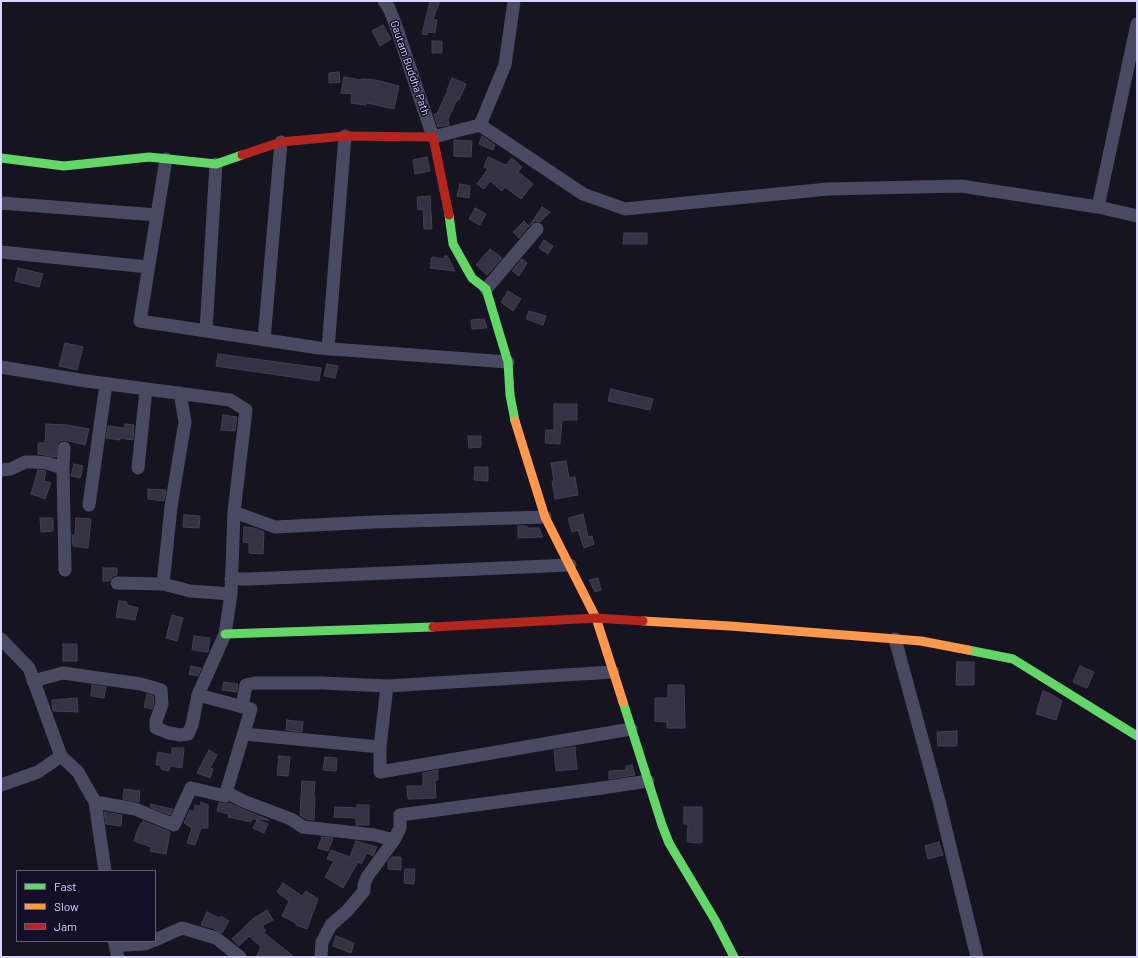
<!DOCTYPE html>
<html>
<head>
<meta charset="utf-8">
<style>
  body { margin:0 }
  #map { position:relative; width:1138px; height:958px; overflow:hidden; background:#161421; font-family:Barlow,sans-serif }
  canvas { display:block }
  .frame { position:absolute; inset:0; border:2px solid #d9d4ff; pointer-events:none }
  .legend { position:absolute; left:16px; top:870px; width:140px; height:72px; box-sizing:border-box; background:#130f26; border:1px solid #625e7d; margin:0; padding:5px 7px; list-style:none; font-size:12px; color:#d9d4ff }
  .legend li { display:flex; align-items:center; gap:8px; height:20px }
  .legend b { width:20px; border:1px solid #625e7d }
</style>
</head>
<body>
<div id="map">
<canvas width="1138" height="958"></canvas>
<div class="frame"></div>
<ul class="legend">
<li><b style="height:5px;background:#63d668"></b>Fast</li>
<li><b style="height:5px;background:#ff974d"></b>Slow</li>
<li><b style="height:5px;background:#b3261e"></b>Jam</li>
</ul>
</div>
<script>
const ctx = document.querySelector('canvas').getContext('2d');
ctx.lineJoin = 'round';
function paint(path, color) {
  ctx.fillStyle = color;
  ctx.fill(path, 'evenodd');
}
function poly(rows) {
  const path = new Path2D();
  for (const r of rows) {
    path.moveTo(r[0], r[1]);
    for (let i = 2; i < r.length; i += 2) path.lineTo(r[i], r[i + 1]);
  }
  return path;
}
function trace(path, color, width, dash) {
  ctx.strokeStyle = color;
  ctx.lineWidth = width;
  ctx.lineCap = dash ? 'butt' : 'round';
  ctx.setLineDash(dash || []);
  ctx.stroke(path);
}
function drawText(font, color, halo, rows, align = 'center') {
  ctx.font = font + ' Barlow,sans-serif';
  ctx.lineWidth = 3;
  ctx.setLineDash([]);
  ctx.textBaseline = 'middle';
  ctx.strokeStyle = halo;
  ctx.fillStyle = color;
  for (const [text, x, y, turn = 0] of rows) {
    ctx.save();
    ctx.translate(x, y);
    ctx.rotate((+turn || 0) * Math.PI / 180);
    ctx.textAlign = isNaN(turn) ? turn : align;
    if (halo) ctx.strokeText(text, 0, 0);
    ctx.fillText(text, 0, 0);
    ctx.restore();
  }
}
const building = poly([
  [430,1,440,1,433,19,437,20,435,33,428,32,427,35,422,34,430,1],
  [383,25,391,39,380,46,372,31,383,25],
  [432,41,442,41,442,53,432,53,432,41],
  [339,72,340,82,329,83,329,73,339,72],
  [344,77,361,80,362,79,376,80,399,86,394,109,367,103,366,105,351,103,352,94,341,93,344,77],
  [452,78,466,84,459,100,457,100,448,119,449,125,438,127,434,114,437,114,448,90,447,90,452,78],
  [482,136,495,145,493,150,479,144,482,136],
  [454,140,472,141,471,157,454,156,454,140],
  [427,157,430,171,415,174,413,160,427,157],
  [488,157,506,165,512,158,522,167,518,172,533,184,521,199,505,187,502,191,490,181,484,189,477,184,488,169,484,167,488,157],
  [460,184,470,186,469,198,457,196,460,184],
  [430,196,432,229,424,229,423,209,418,210,417,197,430,196],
  [542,207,550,212,540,222,535,221,529,226,542,207],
  [475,208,486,214,480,225,469,219,475,208],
  [524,221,529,226,519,238,513,232,524,221],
  [624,233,647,233,647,244,623,244,624,233],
  [544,240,553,246,548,254,539,248,544,240],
  [490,249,502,258,487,275,476,265,490,249],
  [445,256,447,256,455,271,430,268,432,257,444,259,445,256],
  [522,259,527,263,519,276,512,271,522,259],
  [18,268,43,274,39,287,15,281,18,268],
  [508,291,521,299,513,311,501,302,508,291],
  [529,311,546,316,543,325,526,319,529,311],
  [484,319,487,328,472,329,471,320,484,319],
  [65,343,83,347,77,370,59,366,65,343],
  [218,354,321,368,319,381,216,366,218,354],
  [327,364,338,366,335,378,324,376,327,364],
  [611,389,653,399,650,410,608,401,611,389],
  [554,404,577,404,577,420,562,420,560,444,545,443,546,430,554,430,554,404],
  [223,415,237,417,235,431,221,430,223,415],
  [46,424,67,425,89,429,85,445,64,440,60,441,57,444,56,457,38,454,38,443,45,443,46,424],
  [125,424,134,425,133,440,120,438,120,440,106,438,108,426,124,428,125,424],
  [468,436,481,436,481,447,469,448,468,436],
  [566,461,569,478,575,477,578,495,555,499,552,481,554,481,551,463,566,461],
  [74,464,83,466,80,478,71,476,74,464],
  [475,467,488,467,488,481,474,480,475,467],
  [38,470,46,471,44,481,51,483,45,499,31,494,38,470],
  [148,489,166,490,164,501,148,499,148,489],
  [583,514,588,537,592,536,594,544,584,548,578,530,572,532,568,518,583,514],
  [184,515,200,516,199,528,183,527,184,515],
  [40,518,53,518,53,531,41,532,40,518],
  [76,518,91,519,88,548,73,546,72,535,75,535,76,518],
  [518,526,527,526,527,528,539,528,543,537,518,538,518,526],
  [244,527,254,528,264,532,263,554,249,553,249,543,243,542,244,527],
  [103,568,117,568,117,575,113,576,109,581,103,581,103,568],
  [598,578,601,590,595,592,589,580,598,578],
  [119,601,127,602,127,605,138,608,135,620,116,617,119,601],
  [172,615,183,618,177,641,166,638,172,615],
  [194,636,210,638,208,652,192,650,194,636],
  [63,644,77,644,77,661,63,661,63,644],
  [957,662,974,662,974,685,956,685,957,662],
  [191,666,201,668,198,676,189,674,191,666],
  [1080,666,1094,672,1087,688,1073,682,1080,666],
  [224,682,238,684,237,692,222,690,224,682],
  [92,685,106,687,104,698,91,696,92,685],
  [668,685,684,685,685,728,667,728,667,722,655,721,655,698,668,698,668,685],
  [1043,691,1049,693,1062,701,1056,720,1036,714,1043,691],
  [147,694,153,696,154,703,152,709,144,707,147,694],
  [77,698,78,712,53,711,52,700,77,698],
  [287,720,303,722,302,732,286,730,287,720],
  [957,731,957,746,938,746,937,732,957,731],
  [575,747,577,769,556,771,554,750,575,747],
  [172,748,184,748,182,768,170,766,169,771,161,769,161,765,156,765,158,752,172,755,172,748],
  [209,750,217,755,210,768,213,769,210,778,197,773,209,750],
  [279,756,290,757,288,776,277,775,279,756],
  [325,757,337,758,336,771,323,770,325,757],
  [632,765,635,775,609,779,609,771,626,770,626,766,632,765],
  [438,770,438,780,435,780,436,798,408,799,407,786,423,786,423,773,438,770],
  [302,781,315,782,314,797,315,797,314,820,306,819,300,815,302,781],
  [124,789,140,791,139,802,123,799,124,789],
  [201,802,208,805,208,828,201,828,195,845,187,843,192,828,184,823,190,810,194,812,195,805,200,806,201,802],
  [219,803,228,804,229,803,240,808,269,820,252,819,251,822,228,817,229,814,217,811,219,803],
  [151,804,163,807,173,809,170,815,150,807,151,804],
  [357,805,369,805,369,825,356,825,356,818,334,817,335,807,357,808,357,805],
  [684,807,702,807,702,842,700,843,687,842,688,824,684,824,684,807],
  [104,812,122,815,121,826,106,824,104,812],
  [257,820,268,824,264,833,253,828,257,820],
  [143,821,170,832,166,854,150,851,151,847,134,841,138,829,143,821],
  [322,837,333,838,328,851,318,848,322,837],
  [356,841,377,847,373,856,367,853,361,864,358,862,343,888,325,877,334,861,327,859,331,850,350,857,356,841],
  [939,842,943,855,928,859,925,846,939,842],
  [392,857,401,857,401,870,388,869,388,862,392,857],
  [405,869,415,869,414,884,404,883,405,869],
  [283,883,302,896,306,891,318,899,307,929,296,925,296,923,282,916,289,901,277,892,283,883],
  [267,910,273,920,262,926,266,931,263,932,294,957,256,957,261,947,249,936,239,946,232,939,254,918,267,910],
  [207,912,219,918,221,916,229,921,222,933,212,928,201,925,207,912],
  [336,936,354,943,351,953,333,946,336,936]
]);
const street = poly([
  [384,1,389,8,396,26,433,137,480,125,583,194,625,209,828,189,961,186,1098,207,1137,216],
  [480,125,505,65,514,1],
  [166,159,140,321,319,348,508,362],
  [1,203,157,215],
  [1098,207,1137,24],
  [1,252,148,267],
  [486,289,537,229],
  [206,331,216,164],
  [264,340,281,142],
  [328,349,345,136],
  [1,367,86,381,230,400,246,410,234,512,231,594,225,634,198,695,192,725,188,734,180,735,169,733,156,728,156,721,162,704,161,690,141,684,63,673,33,681],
  [63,468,65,570],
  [138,468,146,389],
  [1,470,11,469,25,462,34,462,47,463,63,468,64,448],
  [89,505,106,384],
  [234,512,275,527,374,522,545,517],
  [231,579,250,579,570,565],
  [117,583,163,584,171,507,185,422,180,393],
  [163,584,190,591,231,594],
  [1,639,29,668,61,756],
  [895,639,939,801,977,957],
  [387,686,380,747,380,772,631,729],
  [242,707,246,685,255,683,322,683,387,686,613,672],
  [244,734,380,747],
  [1,785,38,772,61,756,78,772,95,802,105,871],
  [226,792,243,801,291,819,303,827,374,835,394,840],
  [95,802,135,809,174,825,191,788,225,796,251,709,198,695],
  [155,940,182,928,216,938,240,957],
  [114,941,118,957],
  [116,941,123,945,126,945,145,944,152,941],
  [321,957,322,942,331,925,347,911,364,891,364,885,367,877,394,840,400,828,400,815,595,789,648,781]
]);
const fast = poly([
  [1,158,64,166,149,157,216,164,242,155],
  [449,215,453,244,472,278,486,289,508,362,510,395,515,421],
  [225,634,433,627],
  [968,650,1013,659,1137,736],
  [623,702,662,825,669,843,715,920,734,957]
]);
const slow = poly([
  [515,421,545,517,596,618,623,702],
  [643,621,730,626,921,641,968,650]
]);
const jam = poly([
  [242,155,281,142,345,136,433,137,449,215],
  [433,627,596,618,643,621]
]);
const streetNames = [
  ["Gautam Buddha Path",410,68,71]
];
paint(building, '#343243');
trace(building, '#433f54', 1);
trace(street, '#4a4962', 13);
trace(fast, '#63d668', 9);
trace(slow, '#ff974d', 9);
trace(jam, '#b3261e', 9);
drawText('11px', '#d9d4ff', '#130f26', streetNames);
</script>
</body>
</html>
